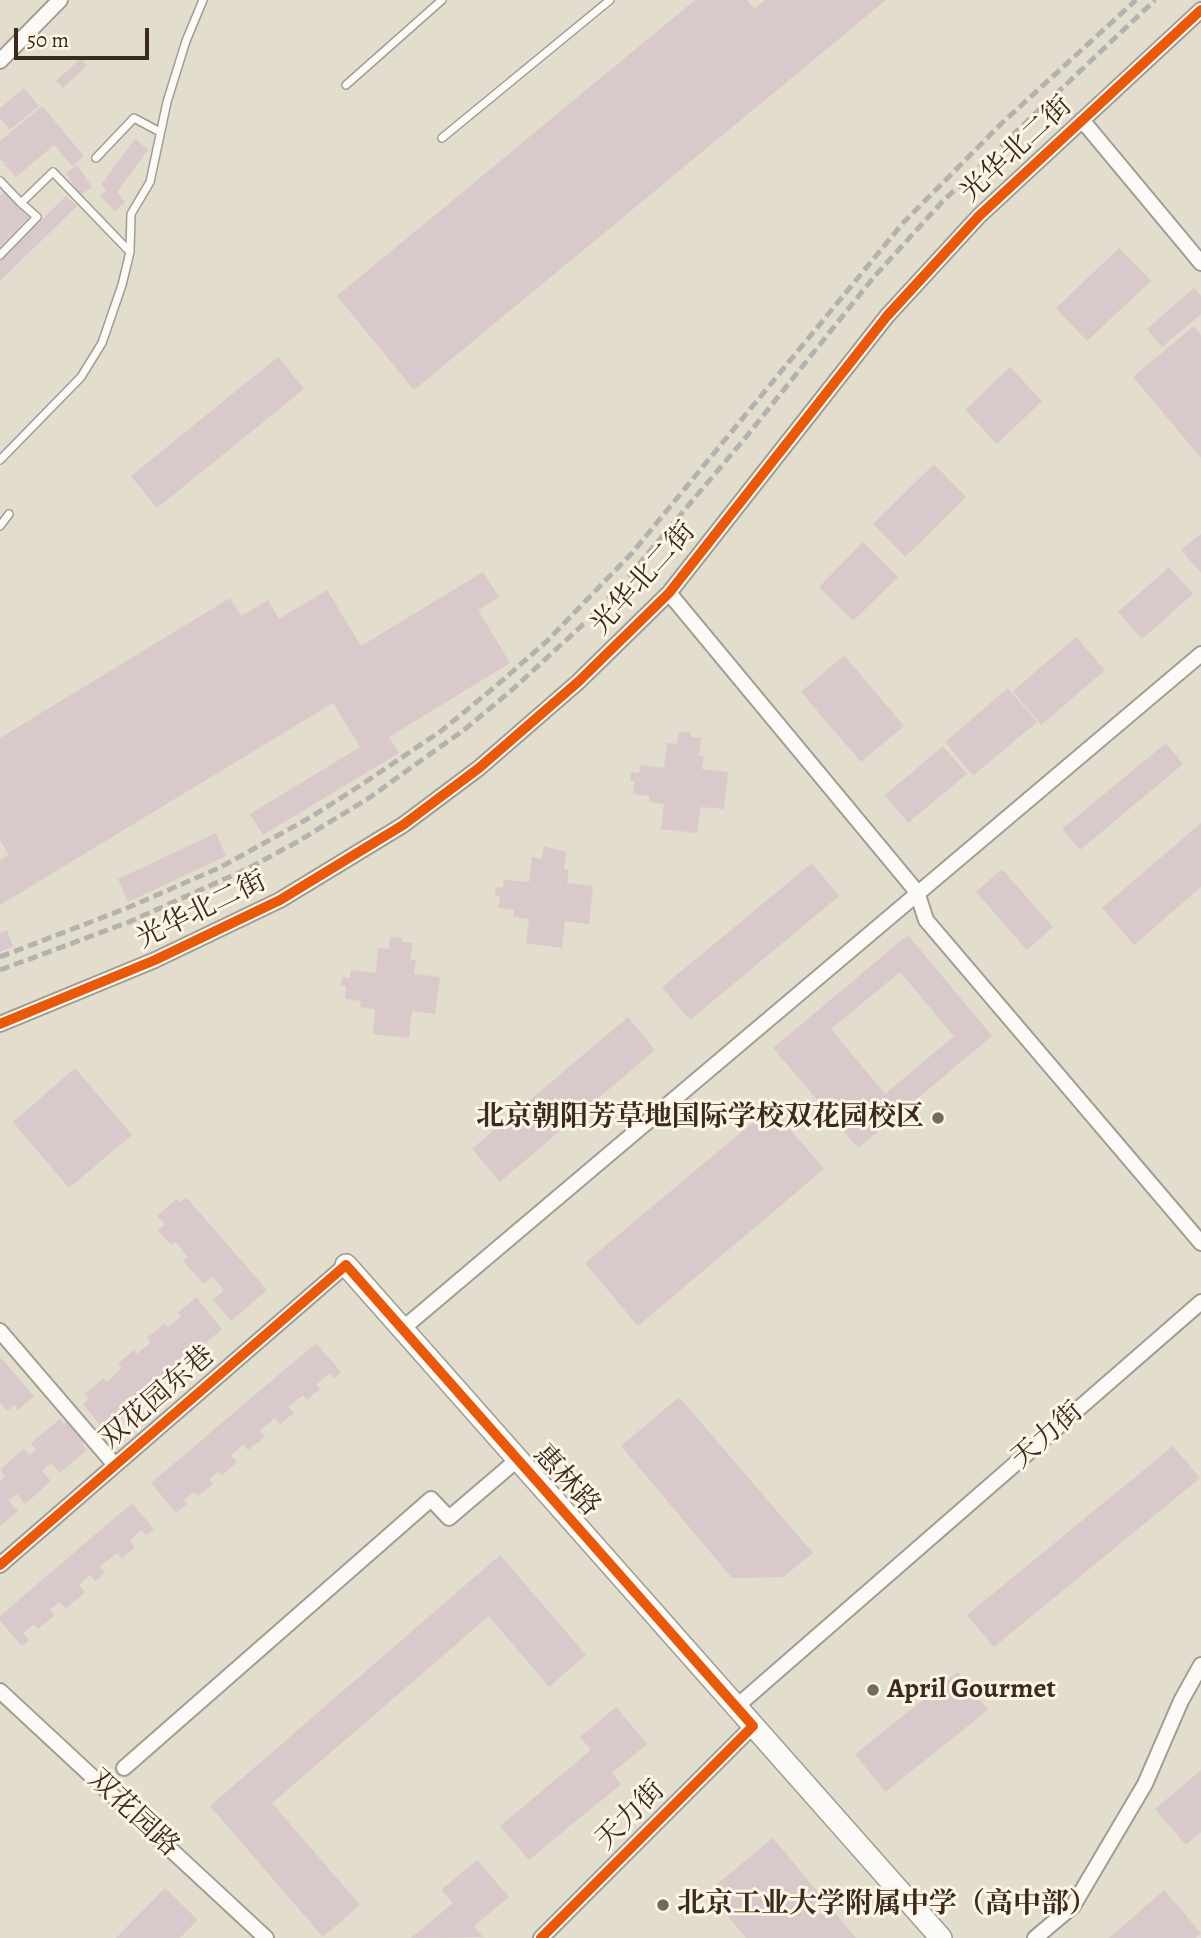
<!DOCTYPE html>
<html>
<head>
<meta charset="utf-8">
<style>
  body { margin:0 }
  #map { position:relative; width:1201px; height:1938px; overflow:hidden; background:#e2ddcc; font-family:Alegreya,serif }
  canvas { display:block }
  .scale { position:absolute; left:14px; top:28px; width:135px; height:32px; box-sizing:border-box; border:4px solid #3b2a1e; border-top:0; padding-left:9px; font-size:21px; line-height:24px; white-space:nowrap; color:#3b2a1e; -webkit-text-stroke:5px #fcf5e5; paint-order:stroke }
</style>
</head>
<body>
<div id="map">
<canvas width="1201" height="1938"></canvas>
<div class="scale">50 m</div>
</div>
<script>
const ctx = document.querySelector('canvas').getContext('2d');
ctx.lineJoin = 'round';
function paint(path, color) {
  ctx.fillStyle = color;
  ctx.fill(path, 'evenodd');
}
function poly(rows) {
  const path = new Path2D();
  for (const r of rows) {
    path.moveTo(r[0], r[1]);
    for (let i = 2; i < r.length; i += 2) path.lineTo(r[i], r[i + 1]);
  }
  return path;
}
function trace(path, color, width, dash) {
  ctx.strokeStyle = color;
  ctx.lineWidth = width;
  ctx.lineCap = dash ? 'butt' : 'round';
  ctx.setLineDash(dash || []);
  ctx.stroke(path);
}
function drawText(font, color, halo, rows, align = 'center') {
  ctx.font = font + ' Alegreya,"Noto Serif SC",serif';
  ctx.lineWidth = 6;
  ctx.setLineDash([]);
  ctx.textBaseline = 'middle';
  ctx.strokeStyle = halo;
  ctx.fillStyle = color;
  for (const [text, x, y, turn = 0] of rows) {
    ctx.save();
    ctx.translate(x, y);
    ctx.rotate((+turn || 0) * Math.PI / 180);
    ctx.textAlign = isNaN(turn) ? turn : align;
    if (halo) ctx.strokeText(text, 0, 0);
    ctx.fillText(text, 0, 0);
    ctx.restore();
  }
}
const building = poly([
  [695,0,747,0,754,9,765,0,886,0,414,390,337,296],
  [81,58,87,66,63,88,56,81],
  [24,88,39,106,10,130,0,118,0,108],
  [42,106,84,156,72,166,54,145,16,177,5,165,44,133,5,164,0,159,0,141],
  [135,139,148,150,117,192,125,202,115,211,100,196,107,190,101,185],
  [77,165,92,187,80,195,66,173],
  [4,192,29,217,0,246,0,196],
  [66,196,77,206,0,281,0,261],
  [1119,248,1151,281,1087,341,1056,308],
  [1194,288,1201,296,1201,314,1162,347,1147,329],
  [1194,326,1201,335,1201,458,1133,377],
  [278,357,304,389,157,508,131,476],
  [1010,367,1042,401,997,444,965,410],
  [934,464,966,497,905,557,873,524],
  [1201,534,1201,573,1181,550],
  [863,542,898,577,853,621,819,587],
  [1169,567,1193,594,1142,639,1118,612],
  [483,572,499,597,478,610,510,663,389,737,399,753,263,835,250,814,360,747,333,703,0,905,0,860,9,855,0,840,0,738,230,598,241,616,268,600,279,619,327,590,361,646],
  [1076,637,1105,670,1041,725,1013,691],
  [844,655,904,726,861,762,801,692],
  [1008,688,1037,722,973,776,945,742],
  [679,732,691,733,691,737,701,738,699,755,704,756,702,769,728,772,724,809,701,807,697,833,661,829,664,804,649,802,649,796,633,794,635,781,630,781,631,772,639,773,640,765,664,768,667,743,677,744],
  [1166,743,1183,764,1080,850,1062,829],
  [943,746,967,774,908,823,885,795],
  [1201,823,1201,887,1134,945,1102,908],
  [216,833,226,856,128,902,118,879],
  [544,846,566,852,564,869,569,870,567,883,593,886,589,924,565,921,562,948,526,943,529,919,513,917,514,910,498,908,500,896,495,895,496,887,503,888,504,880,529,882,532,857,542,859],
  [812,863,839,896,690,1020,662,987],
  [1002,869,1053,927,1027,950,976,892],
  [7,930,13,947,0,952,0,933],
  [908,935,992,1036,858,1148,773,1048],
  [900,972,954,1036,885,1094,831,1029],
  [390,937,403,938,402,942,413,943,410,960,416,960,414,974,440,977,435,1014,412,1011,409,1038,373,1034,375,1009,360,1007,361,1001,345,999,346,986,341,985,342,977,350,978,351,970,376,973,378,948,389,949],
  [628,1017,655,1050,500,1182,472,1149],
  [75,1068,132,1135,69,1188,13,1122],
  [771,1107,824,1169,638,1326,585,1263],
  [186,1197,267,1290,231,1321,213,1300,224,1290,213,1277,204,1284,183,1261,188,1257,175,1242,171,1245,158,1230,165,1224,157,1216,177,1199,180,1202],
  [196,1297,222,1329,204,1344,203,1341,194,1349,196,1351,170,1373,169,1370,160,1377,164,1381,141,1400,138,1398,129,1405,132,1409,111,1427,106,1421,100,1425,83,1404,89,1399,84,1394,104,1378,107,1382,122,1368,118,1363,134,1350,137,1354,150,1343,147,1338,165,1323,168,1327,181,1316,178,1313],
  [316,1343,341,1372,334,1378,330,1373,316,1385,320,1389,307,1400,303,1395,288,1407,294,1413,280,1424,275,1418,260,1431,265,1437,248,1450,243,1445,231,1455,237,1462,222,1475,219,1471,209,1479,213,1484,198,1496,194,1492,184,1500,187,1504,176,1513,151,1483],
  [0,1357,34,1396,18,1410,14,1405,7,1411,0,1403],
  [679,1397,813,1553,783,1577,732,1578,621,1446],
  [60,1419,64,1424,67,1421,85,1442,82,1444,87,1450,60,1473,51,1463,42,1471,51,1481,25,1504,17,1494,8,1500,18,1511,0,1526,0,1481,5,1476,0,1469,24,1449,30,1455,36,1450,31,1443],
  [1173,1446,1200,1478,994,1647,967,1615],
  [132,1503,154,1529,146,1535,141,1530,130,1541,135,1547,122,1559,117,1553,100,1567,105,1573,95,1581,90,1575,79,1585,85,1592,66,1609,59,1602,50,1610,55,1615,38,1629,34,1624,23,1633,29,1640,22,1646,0,1621,0,1616],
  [500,1555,586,1655,549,1687,489,1616,272,1803,360,1905,323,1937,210,1806],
  [958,1672,988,1710,885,1792,855,1754],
  [616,1707,647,1744,612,1773,621,1784,529,1860,500,1826,591,1750,580,1737],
  [1201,1770,1201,1832,1186,1845,1155,1809],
  [773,1838,856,1938,746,1938,707,1892],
  [477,1860,509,1897,474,1926,483,1937,411,1938,453,1903,441,1890],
  [165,1888,198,1920,180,1938,116,1938],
  [1164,1890,1201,1933,1196,1938,1109,1938]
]);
const lane = poly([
  [346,85,442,0],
  [442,138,610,0],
  [96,158,134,118,160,132],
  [0,181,21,203,53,172,130,252],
  [0,255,37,217,21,203],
  [0,460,81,377,102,343,122,285,130,252,131,214,150,182,167,102,186,41,203,0],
  [0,526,9,514]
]);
const street = poly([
  [0,61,60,0],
  [1082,120,1201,263],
  [669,593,917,892,926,920,1201,1243],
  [0,1024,155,960,280,900,403,825,479,768,578,682,669,593,887,316,979,216,1201,10],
  [401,1330,1201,654],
  [0,1331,115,1465],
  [0,1565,346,1265],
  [0,1691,266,1938],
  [736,1707,1201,1302],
  [124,1768,431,1499,449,1518,517,1460],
  [541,1938,753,1726],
  [1035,1938,1073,1906,1145,1784,1181,1701,1201,1665]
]);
const secondary = poly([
  [346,1265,941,1938]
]);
const rail = poly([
  [0,957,127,908,221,867,311,817,358,787,441,731,496,686,547,641,632,553,903,223,1002,123,1136,0],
  [0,970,129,922,247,869,297,842,369,798,419,762,464,730,513,689,589,619,623,583,746,437,873,278,942,202,1155,0]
]);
const cycleway = poly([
  [0,1024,155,960,280,900,403,825,479,768,578,682,669,593,887,316,979,216,1201,10],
  [0,1565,346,1265,753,1726,541,1938]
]);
const markers = [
  [938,1118,7,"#75695b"],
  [873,1690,7,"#75695b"],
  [663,1905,7,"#75695b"]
];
const streetNames = [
  ["光华北二街",1017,150,-43],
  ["光华北二街",644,579,-48],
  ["光华北二街",202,911,-26],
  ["双花园东巷",158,1398,-41],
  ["天力街",1048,1436,-41],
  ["惠林路",566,1481,48],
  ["双花园路",133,1814,43],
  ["天力街",631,1816,-45]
];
const poiNames = [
  ["北京朝阳芳草地国际学校双花园校区",924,1118,"right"],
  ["April Gourmet",887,1690],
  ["北京工业大学附属中学（高中部）",677,1905]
];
paint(building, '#dac9ca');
trace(lane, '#a29d92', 10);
trace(street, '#a29d92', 18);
trace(secondary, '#a29d92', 24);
trace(lane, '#fbfaf7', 7);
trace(street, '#fbfaf7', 14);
trace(secondary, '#fbfaf7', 21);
trace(rail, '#b5b2ae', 5, [10, 5]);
trace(cycleway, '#e8590c', 10);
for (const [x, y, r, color] of markers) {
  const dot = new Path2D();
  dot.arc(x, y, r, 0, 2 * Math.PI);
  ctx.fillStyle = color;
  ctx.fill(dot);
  trace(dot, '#fcf5e5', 2.5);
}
drawText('28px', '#3b2a1e', '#fcf5e5', streetNames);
drawText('bold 28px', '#3b2a1e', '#fcf5e5', poiNames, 'left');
</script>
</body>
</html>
